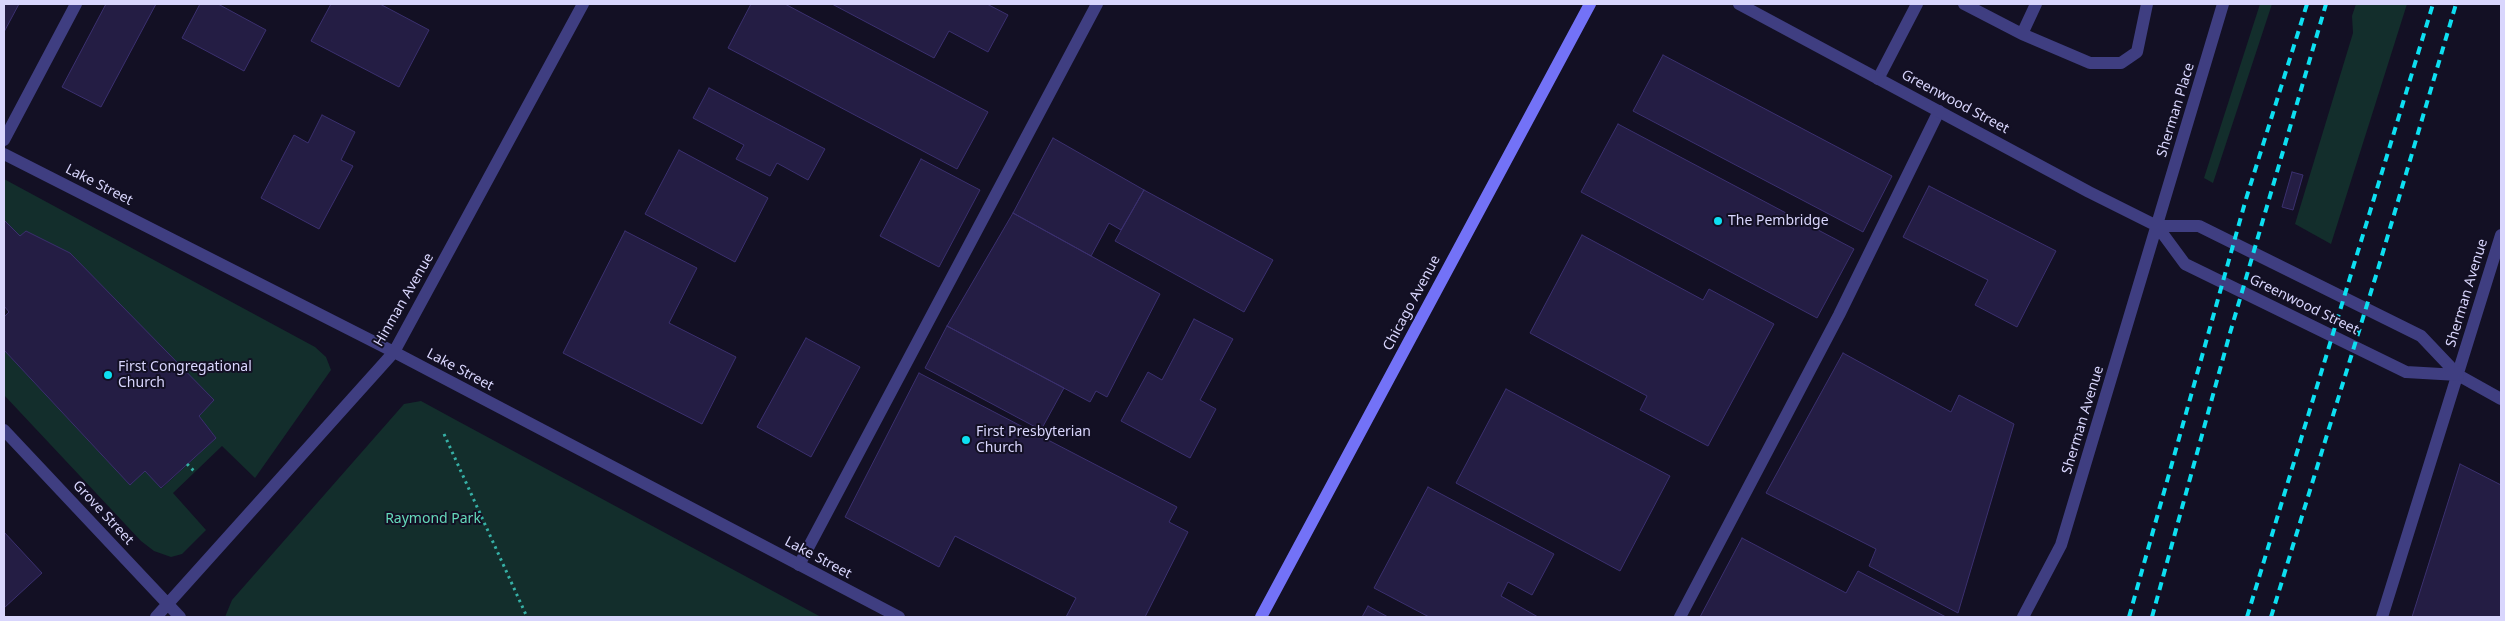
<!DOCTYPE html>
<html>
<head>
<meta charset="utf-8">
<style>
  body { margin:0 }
  #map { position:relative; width:2505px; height:621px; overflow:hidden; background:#131024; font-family:"Noto Sans",sans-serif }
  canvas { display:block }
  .frame { position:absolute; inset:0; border:5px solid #d9d6fd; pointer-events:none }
</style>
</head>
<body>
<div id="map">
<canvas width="2505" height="621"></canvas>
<div class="frame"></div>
</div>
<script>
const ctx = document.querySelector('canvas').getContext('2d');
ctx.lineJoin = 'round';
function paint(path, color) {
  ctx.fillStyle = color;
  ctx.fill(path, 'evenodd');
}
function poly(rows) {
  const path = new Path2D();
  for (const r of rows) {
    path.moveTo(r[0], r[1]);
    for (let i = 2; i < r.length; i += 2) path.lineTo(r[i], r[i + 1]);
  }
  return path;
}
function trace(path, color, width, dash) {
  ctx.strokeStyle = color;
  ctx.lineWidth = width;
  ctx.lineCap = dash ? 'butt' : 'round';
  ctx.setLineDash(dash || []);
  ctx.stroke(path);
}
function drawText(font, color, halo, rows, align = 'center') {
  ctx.font = font + ' "Noto Sans",sans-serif';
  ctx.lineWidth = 4;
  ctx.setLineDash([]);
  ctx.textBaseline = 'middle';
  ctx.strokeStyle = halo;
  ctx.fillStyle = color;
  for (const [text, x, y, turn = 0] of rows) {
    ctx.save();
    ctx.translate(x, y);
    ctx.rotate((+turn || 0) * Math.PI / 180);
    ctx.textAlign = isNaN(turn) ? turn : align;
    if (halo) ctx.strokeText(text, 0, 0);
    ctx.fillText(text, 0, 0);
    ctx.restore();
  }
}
const green = poly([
  [2260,4,2272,4,2213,183,2204,178],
  [2356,4,2407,4,2331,244,2295,224,2353,33,2352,16],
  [4,179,315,347,326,357,331,370,255,478,222,446,173,493,206,530,182,554,171,557,154,551,141,541,4,395,4,350,130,485,145,471,162,488,216,438,199,416,213,400,70,253,26,231,20,236,4,220],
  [421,401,454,419,821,617,225,617,232,600,404,404]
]);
const building = poly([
  [4,4,19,4,4,32,4,4],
  [106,4,156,4,101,107,62,87,106,4],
  [200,4,218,4,266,30,244,71,182,38,200,4],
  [331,4,380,4,429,30,399,87,311,41,331,4],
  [751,4,785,4,988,112,957,169,728,48,751,4],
  [832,4,987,4,1008,15,988,52,949,31,934,58,832,4],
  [1663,55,1892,176,1863,232,1633,111,1663,55],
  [709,88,825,149,808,180,777,163,770,176,736,159,744,145,693,118,709,88],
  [322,115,355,132,341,160,353,166,319,229,261,198,294,135,308,143,322,115],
  [1618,124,1854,249,1817,318,1581,192,1618,124],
  [1053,138,1144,190,1121,230,1109,223,1091,256,1013,213,1053,138],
  [679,150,768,198,735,262,645,214,679,150],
  [921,159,980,190,939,267,880,236,921,159],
  [2292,172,2303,175,2293,210,2282,207,2292,172],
  [1929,186,2056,251,2017,327,1975,305,1988,280,1903,237,1929,186],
  [1144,190,1273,260,1244,312,1115,241,1144,190],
  [1013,213,1160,294,1107,397,1096,391,1090,402,947,326,1013,213],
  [4,220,20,236,26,231,70,253,214,400,199,416,216,438,161,488,145,471,130,485,4,350,4,317,9,312,4,306,4,220],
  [625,231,697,268,669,323,736,357,702,424,563,353,625,231],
  [1582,235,1703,300,1709,289,1774,324,1708,446,1640,410,1647,396,1530,333,1582,235],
  [1194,319,1233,339,1200,400,1216,409,1190,458,1121,421,1148,372,1162,380,1194,319],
  [947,326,1064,388,1041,430,925,368,947,326],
  [806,338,860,367,811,457,757,427,806,338],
  [1843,353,1951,412,1959,395,2014,424,1958,613,1869,566,1876,549,1766,493,1843,353],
  [919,373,1177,507,1169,522,1188,532,1145,617,1066,617,1076,598,955,536,939,567,845,517,919,373],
  [1506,389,1670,476,1620,571,1456,483,1506,389],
  [2460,464,2501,485,2501,617,2412,617,2460,464],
  [1428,487,1554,554,1532,595,1508,582,1501,596,1538,617,1429,617,1374,588,1428,487],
  [4,532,42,573,4,608,4,532],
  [1742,538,1846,593,1858,571,1946,617,1700,617,1742,538],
  [1368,606,1388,617,1362,617,1368,606]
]);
const path = poly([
  [444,434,527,617],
  [187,464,195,472]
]);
const service = poly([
  [1964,4,2022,34,2036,4],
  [2022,34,2090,63,2121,63,2137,52,2147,4],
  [1878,79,1917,4],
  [4,140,76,4],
  [799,565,1097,4],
  [1680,617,1839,315,1939,111]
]);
const minor = poly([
  [4,154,394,352,899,617],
  [2458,375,2501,399],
  [4,430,180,617],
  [156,617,394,352,583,4],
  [2382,617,2501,235]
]);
const tertiary = poly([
  [1739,4,2089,192,2157,226,2199,226,2421,336,2458,375],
  [2157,226,2185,264,2406,372,2458,375],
  [2023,617,2061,545,2223,4]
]);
const secondary = poly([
  [1261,617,1590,4]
]);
const rail = poly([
  [2129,617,2246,199,2307,4],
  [2152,617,2230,333,2326,4],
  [2247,617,2433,4],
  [2271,617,2378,269,2456,4]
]);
const markers = [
  [1718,221,5,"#0ddff1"],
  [108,375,5,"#0ddff1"],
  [966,440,5,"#0ddff1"]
];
const streetNames = [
  ["Greenwood Street",1955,102,28],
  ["Sherman Place",2176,110,-73],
  ["Lake Street",99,185,27],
  ["Sherman Avenue",2467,293,-73],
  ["Hinman Avenue",404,300,-60],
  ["Chicago Avenue",1412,303,-62],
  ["Greenwood Street",2304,305,26],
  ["Lake Street",460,370,28],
  ["Sherman Avenue",2083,420,-73],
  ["Grove Street",103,513,47],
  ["Lake Street",818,558,28]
];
const poiNames = [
  ["The Pembridge",1728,221],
  ["First Congregational",118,367],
  ["Church",118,383],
  ["First Presbyterian",976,432],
  ["Church",976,448]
];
const parkNames = [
  ["Raymond Park",433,519]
];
paint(green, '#132e2c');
paint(building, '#241d44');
trace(building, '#3b306f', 1);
trace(path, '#36b0a6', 3, [2.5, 4]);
trace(service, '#3f3e81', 12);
trace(minor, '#3f3e81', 12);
trace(tertiary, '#3f3e81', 12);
trace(secondary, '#7372f7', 12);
trace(rail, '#0ddff1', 4, [8, 6]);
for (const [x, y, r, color] of markers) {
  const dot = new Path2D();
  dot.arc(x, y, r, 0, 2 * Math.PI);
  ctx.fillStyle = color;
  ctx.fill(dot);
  trace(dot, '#131024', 2);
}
drawText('14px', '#d9d6fd', '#131024', streetNames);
drawText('14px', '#d9d6fd', '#131024', poiNames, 'left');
drawText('14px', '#65d9ba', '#131024', parkNames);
</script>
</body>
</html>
